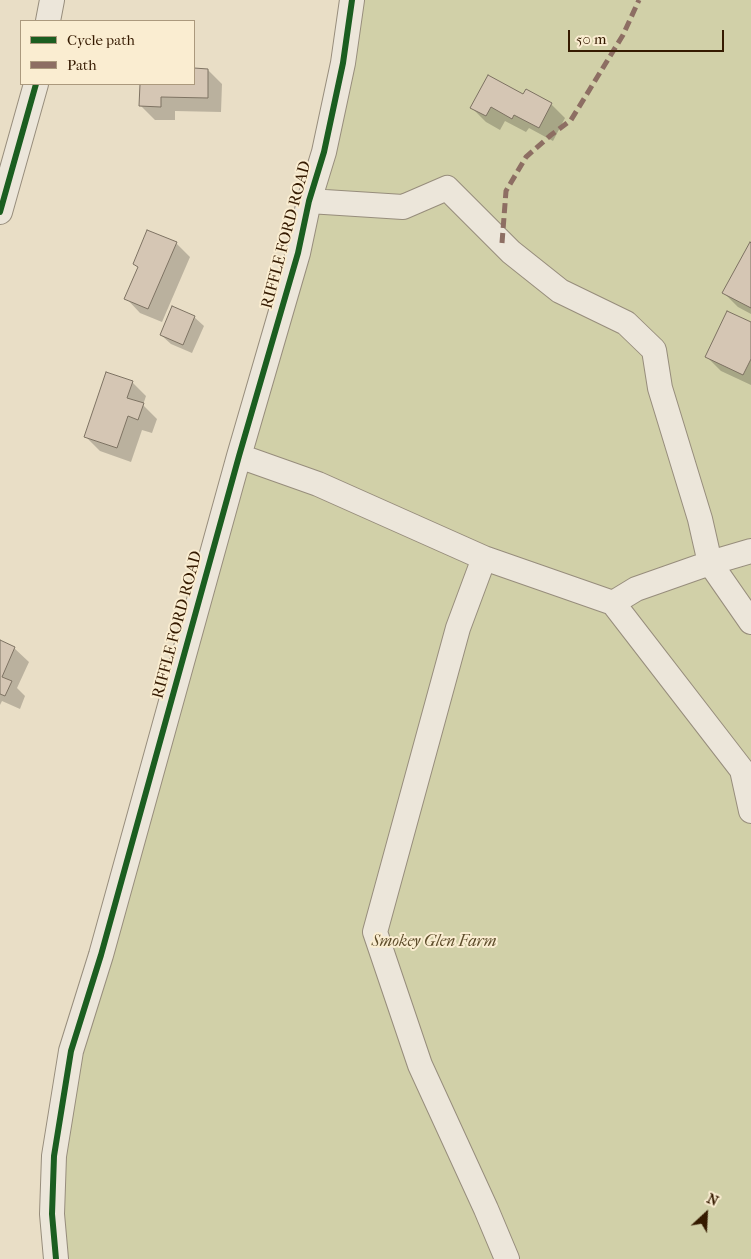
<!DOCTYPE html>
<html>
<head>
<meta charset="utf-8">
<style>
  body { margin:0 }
  #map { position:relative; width:751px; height:1259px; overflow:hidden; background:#e9dec6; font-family:"IM FELL French Canon",serif }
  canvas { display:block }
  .legend { position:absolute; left:20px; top:20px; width:175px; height:65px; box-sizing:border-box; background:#faedd1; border:1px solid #ab997d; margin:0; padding:6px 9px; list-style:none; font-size:15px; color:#351a00 }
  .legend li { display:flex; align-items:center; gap:10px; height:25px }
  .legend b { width:25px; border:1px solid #ab997d }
  .north { position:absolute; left:681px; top:1189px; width:50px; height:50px; -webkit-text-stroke:4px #faedd1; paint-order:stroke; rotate:25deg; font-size:14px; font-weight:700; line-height:20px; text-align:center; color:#351a00 }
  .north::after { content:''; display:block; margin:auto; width:18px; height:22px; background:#351a00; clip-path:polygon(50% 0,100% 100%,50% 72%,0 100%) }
  .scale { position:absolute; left:568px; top:30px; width:156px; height:22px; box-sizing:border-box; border:2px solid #351a00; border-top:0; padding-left:6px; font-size:15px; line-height:18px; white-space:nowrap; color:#351a00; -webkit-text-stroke:4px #faedd1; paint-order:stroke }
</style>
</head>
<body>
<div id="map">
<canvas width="751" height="1259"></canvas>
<ul class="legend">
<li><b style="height:6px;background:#1b5e20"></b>Cycle path</li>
<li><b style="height:6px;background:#8d6e63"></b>Path</li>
</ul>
<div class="north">N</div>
<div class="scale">50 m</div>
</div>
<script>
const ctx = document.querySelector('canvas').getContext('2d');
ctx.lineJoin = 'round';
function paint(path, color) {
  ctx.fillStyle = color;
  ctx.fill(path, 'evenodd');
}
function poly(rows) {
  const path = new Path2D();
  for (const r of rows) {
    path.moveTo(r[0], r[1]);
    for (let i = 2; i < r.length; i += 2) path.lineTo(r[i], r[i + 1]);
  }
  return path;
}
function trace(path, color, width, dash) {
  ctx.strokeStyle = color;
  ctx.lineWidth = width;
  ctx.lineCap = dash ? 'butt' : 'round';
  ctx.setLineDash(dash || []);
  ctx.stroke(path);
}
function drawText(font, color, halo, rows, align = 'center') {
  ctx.font = font + ' "IM FELL French Canon",serif';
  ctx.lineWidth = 4;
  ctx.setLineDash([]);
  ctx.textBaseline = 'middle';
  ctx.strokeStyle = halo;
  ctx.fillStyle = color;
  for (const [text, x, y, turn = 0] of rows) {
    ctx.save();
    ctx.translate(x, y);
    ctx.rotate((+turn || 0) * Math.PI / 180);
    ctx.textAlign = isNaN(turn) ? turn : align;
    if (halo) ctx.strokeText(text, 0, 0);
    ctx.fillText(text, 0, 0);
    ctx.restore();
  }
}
const green = poly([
  [352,0,751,0,751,1259,56,1259,52,1214,101,955,239,456]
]);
const shadow = poly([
  [194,69,208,70,222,84,221,112,175,111,175,120,155,120,141,106,141,84,194,84],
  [551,104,565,118,553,141,529,128,526,132,505,121,500,130,486,122,472,108],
  [176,243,190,257,162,322,140,313,126,298,139,268,134,264],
  [751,244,751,314,738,307,724,293],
  [194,317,204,326,192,353,171,344,161,335],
  [751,324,751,385,721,371,707,357],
  [132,382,146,396,143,405,157,419,152,433,142,430,131,462,100,451,86,437],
  [0,641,14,648,29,662,17,688,25,696,20,709,2,701,0,705]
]);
const building = poly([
  [194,68,208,69,208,98,161,97,161,107,139,106,140,84,194,84,194,68],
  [488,75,523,94,526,89,552,103,539,128,514,115,512,119,491,107,486,116,470,108,488,75],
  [147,230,177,242,148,309,124,299,138,267,133,264,147,230],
  [750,242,751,243,751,308,722,293,750,242],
  [172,306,195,316,183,345,160,335,172,306],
  [727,311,751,322,751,359,743,375,705,357,727,311],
  [106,372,133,381,127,398,144,403,138,420,128,416,117,448,84,437,106,372],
  [0,640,15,647,2,677,12,681,5,696,0,694,0,640]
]);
const minor = poly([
  [48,21,52,0],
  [309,201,403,207,447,188,511,252,560,291,626,323,654,350,660,388,700,519,710,563,636,589,613,603,484,558,458,628,375,932,420,1065,486,1209,507,1259],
  [0,212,36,84],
  [239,456,318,484,484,558],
  [751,551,710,563,751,622],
  [613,603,742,770,751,811],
  [56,1259,52,1214,54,1156,71,1051,101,955,239,456,298,253,309,201,324,152,343,63,352,0]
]);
const quiet = poly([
  [502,243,506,191,526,157,551,135,571,120,623,35,639,0]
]);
const cycleway = poly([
  [0,212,36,84],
  [56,1259,52,1214,54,1156,71,1051,101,955,239,456,298,253,309,201,324,152,343,63,352,0]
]);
const streetNames = [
  ["RIFFLE FORD ROAD",287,235,-75],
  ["RIFFLE FORD ROAD",178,625,-75]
];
const parkNames = [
  ["Smokey Glen Farm",434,942]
];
paint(green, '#d1d0a8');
paint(shadow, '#0003');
paint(building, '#d5c6b4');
trace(building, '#7d7262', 1);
trace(minor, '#978d7c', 26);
trace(minor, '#ece6da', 24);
trace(quiet, '#8d6e63', 5, [10, 5]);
trace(cycleway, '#1b5e20', 6);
drawText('16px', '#351a00', '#faedd1', streetNames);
drawText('italic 16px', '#5e4d2b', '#faedd1', parkNames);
</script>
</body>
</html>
